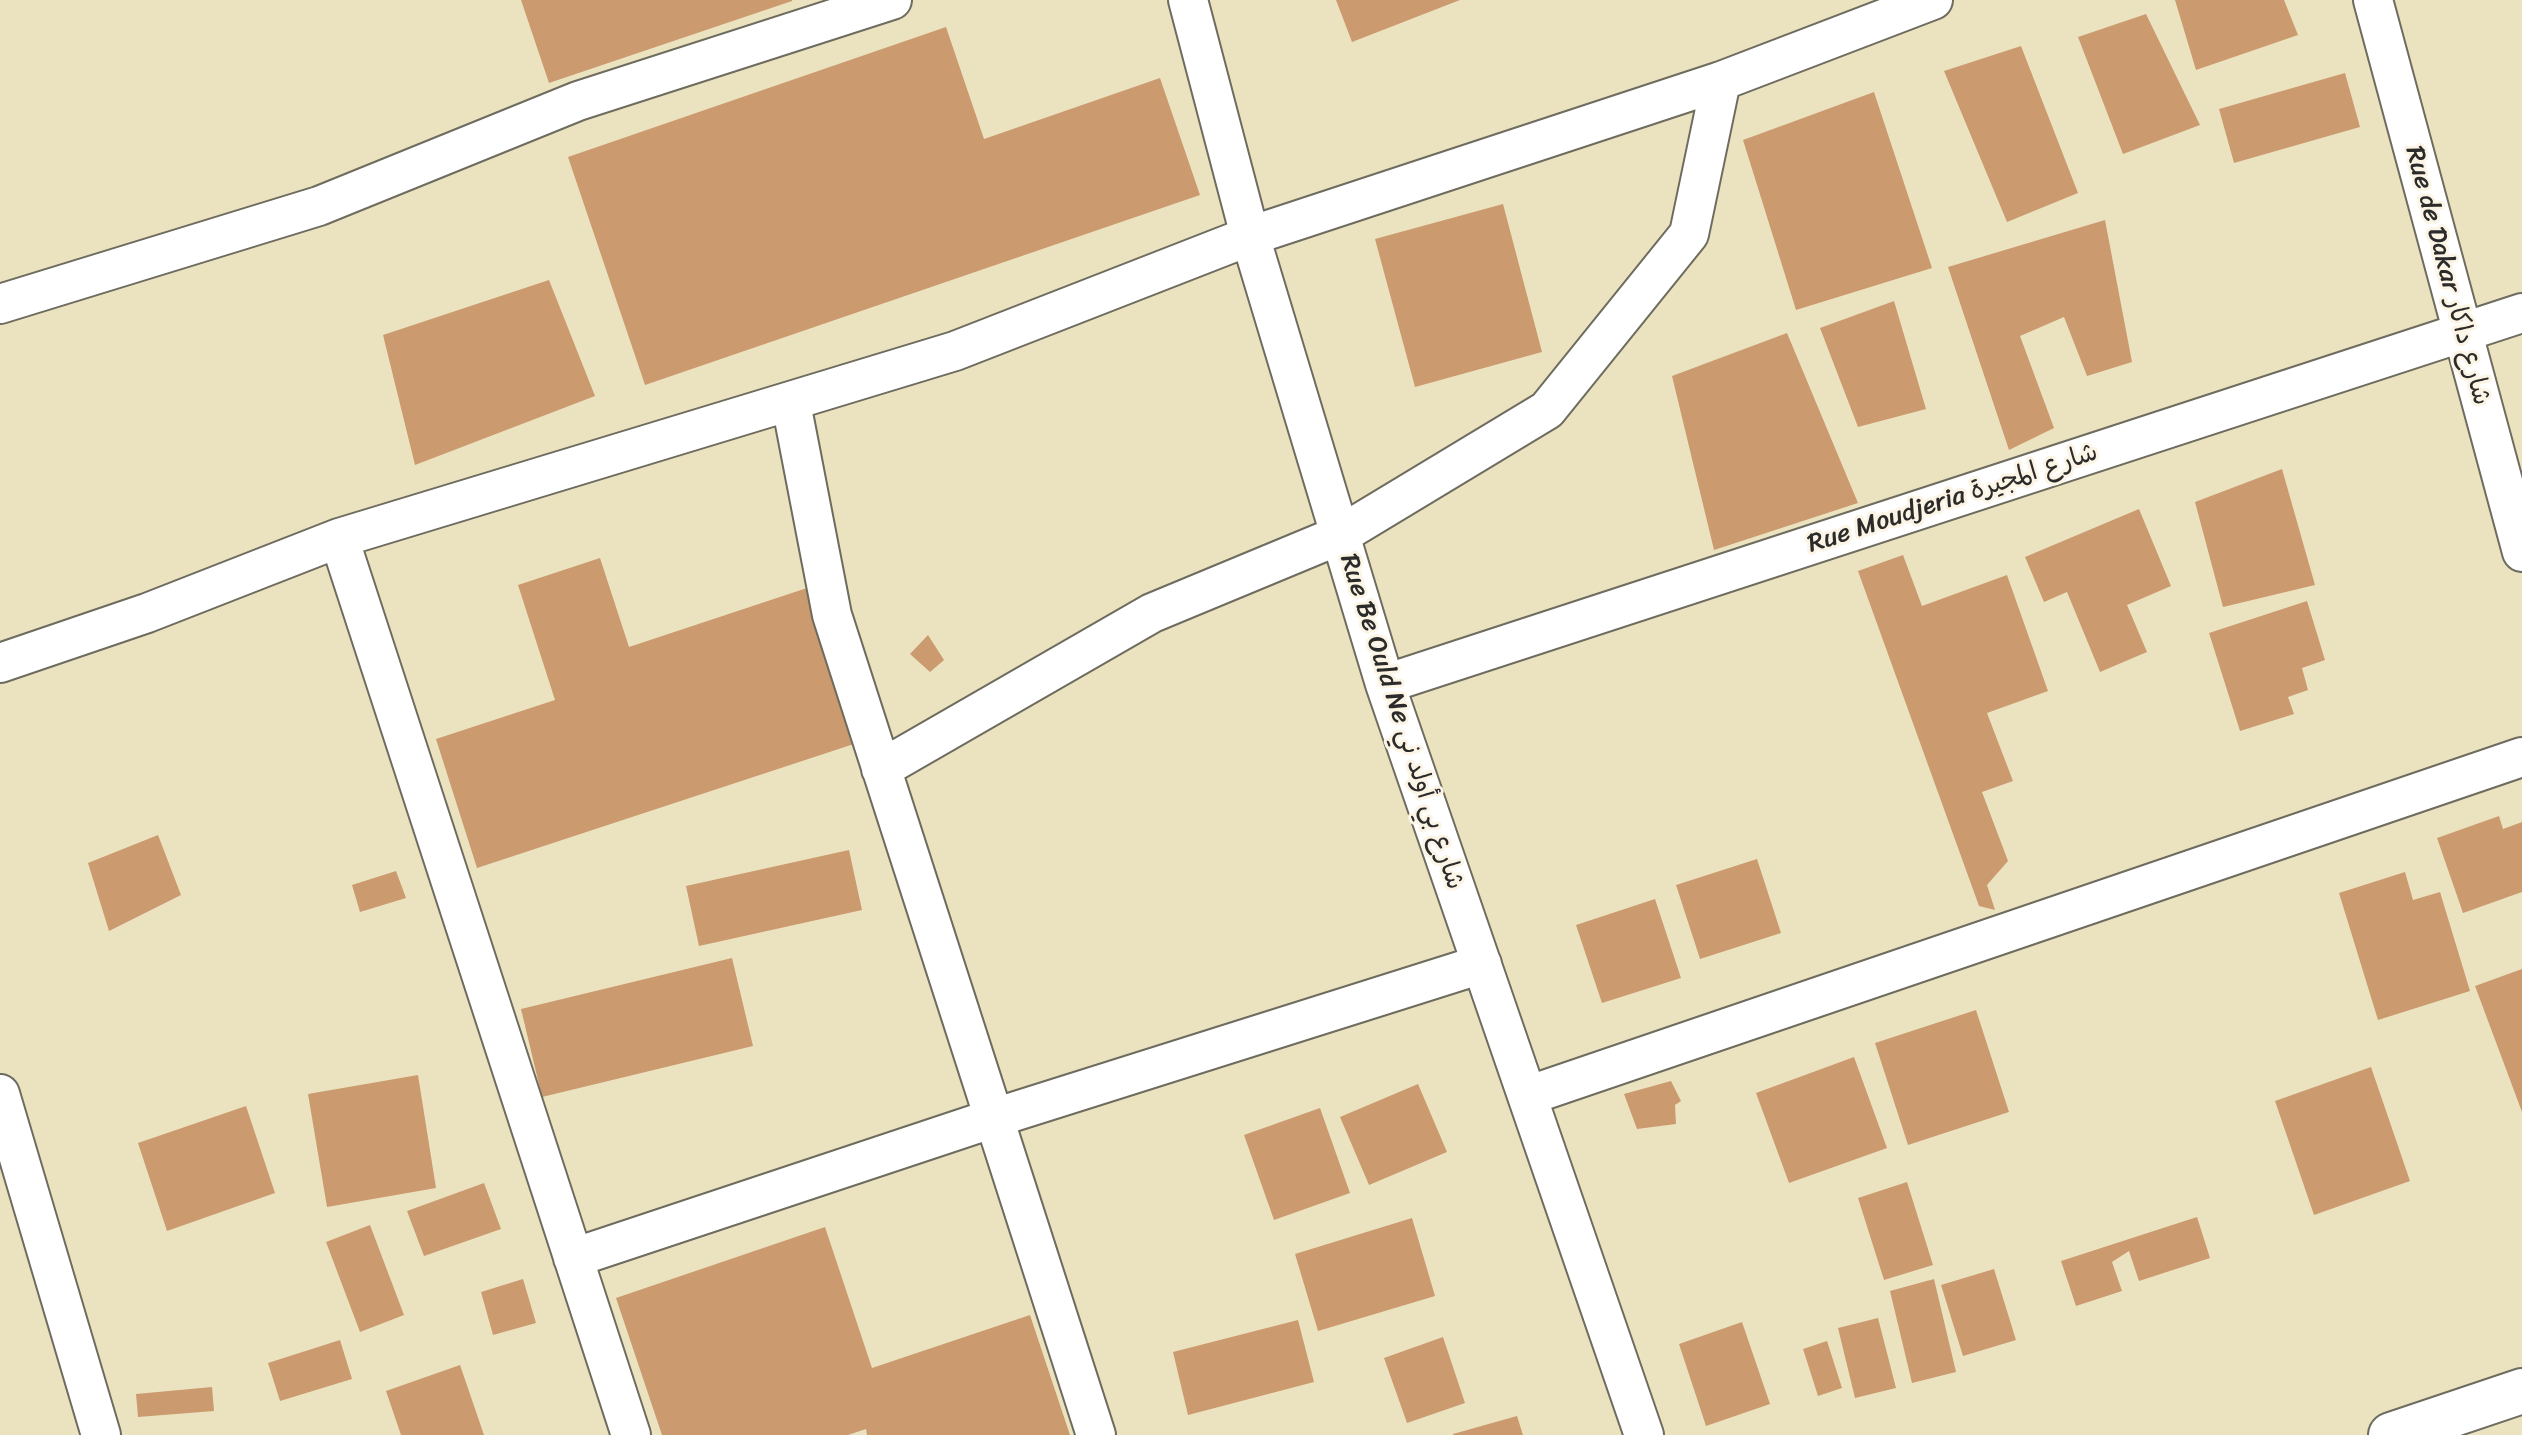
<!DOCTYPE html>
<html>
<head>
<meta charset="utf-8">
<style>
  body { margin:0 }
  canvas { display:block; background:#ebe3c0 }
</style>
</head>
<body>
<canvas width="2522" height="1435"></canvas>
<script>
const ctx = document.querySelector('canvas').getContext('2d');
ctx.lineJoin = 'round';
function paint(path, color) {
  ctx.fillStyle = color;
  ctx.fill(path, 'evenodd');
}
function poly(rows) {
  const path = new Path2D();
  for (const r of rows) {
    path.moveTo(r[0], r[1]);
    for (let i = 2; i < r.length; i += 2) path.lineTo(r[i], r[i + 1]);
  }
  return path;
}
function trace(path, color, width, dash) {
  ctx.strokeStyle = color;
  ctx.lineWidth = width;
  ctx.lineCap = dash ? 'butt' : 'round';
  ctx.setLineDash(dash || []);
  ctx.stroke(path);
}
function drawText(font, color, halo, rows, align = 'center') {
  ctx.font = font + ' Sriracha,"Playpen Sans Arabic",sans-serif';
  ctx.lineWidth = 6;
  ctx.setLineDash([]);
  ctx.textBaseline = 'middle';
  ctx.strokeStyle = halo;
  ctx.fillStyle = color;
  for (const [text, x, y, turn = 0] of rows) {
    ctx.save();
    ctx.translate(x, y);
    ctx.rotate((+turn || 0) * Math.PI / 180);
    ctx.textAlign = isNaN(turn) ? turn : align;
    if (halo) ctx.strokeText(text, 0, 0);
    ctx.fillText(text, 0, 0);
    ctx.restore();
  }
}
const building = poly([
  [521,0,792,0,792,1,549,83],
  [1336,0,1460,0,1352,42],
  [2175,0,2284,0,2298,35,2196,70],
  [2146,14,2200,125,2123,154,2078,37],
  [946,27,984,139,1160,78,1200,195,645,385,568,157],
  [2021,46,2078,193,2007,222,1944,71],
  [2345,73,2360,127,2234,163,2219,109],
  [1874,92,1932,268,1796,310,1743,140],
  [1503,204,1542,352,1415,387,1375,239],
  [2105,220,2132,362,2087,376,2064,317,2020,336,2054,428,2009,450,1948,267],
  [549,280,595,396,415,465,383,335],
  [1894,301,1926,409,1858,427,1820,328],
  [1787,333,1858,503,1714,550,1672,376],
  [2282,469,2315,585,2223,607,2195,502],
  [2139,509,2171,586,2127,605,2147,652,2100,672,2067,592,2044,602,2025,557],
  [1903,555,1922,606,2007,575,2048,691,1987,713,2013,781,1982,792,2008,861,1987,885,1995,910,1979,906,1858,571],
  [600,558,629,647,813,586,863,741,477,868,436,739,555,700,518,585],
  [2307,601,2325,660,2302,668,2308,690,2288,697,2294,714,2240,731,2209,633],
  [928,635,944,660,930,672,910,654],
  [2499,816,2503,829,2522,822,2522,892,2463,913,2437,838],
  [158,835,181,895,109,931,88,863],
  [849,850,862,910,699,946,686,886],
  [1757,859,1781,933,1700,959,1676,885],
  [396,871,406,898,360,912,352,885],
  [2405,872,2413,900,2440,892,2470,991,2378,1020,2339,893],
  [1655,899,1681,978,1602,1003,1576,925],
  [732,958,753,1046,542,1097,521,1009],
  [2522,969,2522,1112,2475,986],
  [1976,1010,2009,1112,1908,1145,1875,1043],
  [1854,1057,1887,1148,1789,1183,1756,1093],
  [2371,1067,2410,1181,2314,1215,2275,1101],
  [418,1075,436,1188,327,1207,308,1094],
  [1671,1081,1681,1101,1675,1105,1676,1124,1637,1129,1624,1094],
  [1418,1084,1447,1152,1369,1185,1340,1117],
  [246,1106,275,1193,167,1231,138,1143],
  [1320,1108,1350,1193,1274,1220,1244,1135],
  [1907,1182,1933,1265,1884,1280,1858,1198],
  [484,1183,501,1229,424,1256,407,1211],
  [2197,1217,2210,1258,2139,1281,2129,1251,2112,1262,2122,1291,2076,1306,2061,1261],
  [1412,1218,1435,1296,1318,1331,1295,1254],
  [370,1225,404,1315,360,1332,326,1242],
  [825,1227,872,1368,1030,1315,1070,1435,867,1435,866,1429,848,1435,662,1435,616,1298],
  [1994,1269,2016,1340,1963,1356,1941,1285],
  [523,1279,536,1323,493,1335,481,1292],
  [1934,1279,1956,1372,1912,1383,1890,1291],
  [1878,1318,1896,1388,1855,1398,1838,1328],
  [1298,1320,1314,1382,1188,1415,1173,1352],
  [1742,1322,1770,1404,1706,1426,1679,1344],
  [1443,1337,1465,1403,1407,1423,1384,1358],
  [340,1340,352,1379,280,1401,268,1363],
  [1827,1341,1842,1388,1818,1396,1803,1349],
  [460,1365,484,1435,401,1435,386,1391],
  [212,1387,214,1411,138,1417,136,1394],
  [1517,1416,1523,1435,1453,1435,1453,1434]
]);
const street = poly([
  [1188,0,1250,236,1385,684,1644,1435],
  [2373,0,2522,552],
  [0,304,319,206,578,101,892,0],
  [791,403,832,615,1096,1435],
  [339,538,631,1435],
  [0,663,147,613,339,538,955,351,1250,236,1721,81,1933,0],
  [1385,684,2522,313],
  [881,769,1152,613,1340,535,1547,410,1689,234,1721,81],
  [0,1094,101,1435],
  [1527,1096,2522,757],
  [573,1258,994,1118,1482,964]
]);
const secondary = poly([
  [2391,1435,2522,1391]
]);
const streetNames = [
  ["Rue de Dakar شارع داكار",2447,276,75],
  ["Rue Moudjeria شارع المجيرة",1953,499,-18],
  ["Rue Be Ould Ne شارع بي أولد ني",1401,722,72]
];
paint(building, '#cc9a6f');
trace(street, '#6e6b5f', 42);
trace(secondary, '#6e6b5f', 48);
trace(street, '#fff', 38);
trace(secondary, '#fff', 44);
drawText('26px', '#2b2b2b', '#fcf5e5', streetNames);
</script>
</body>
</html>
